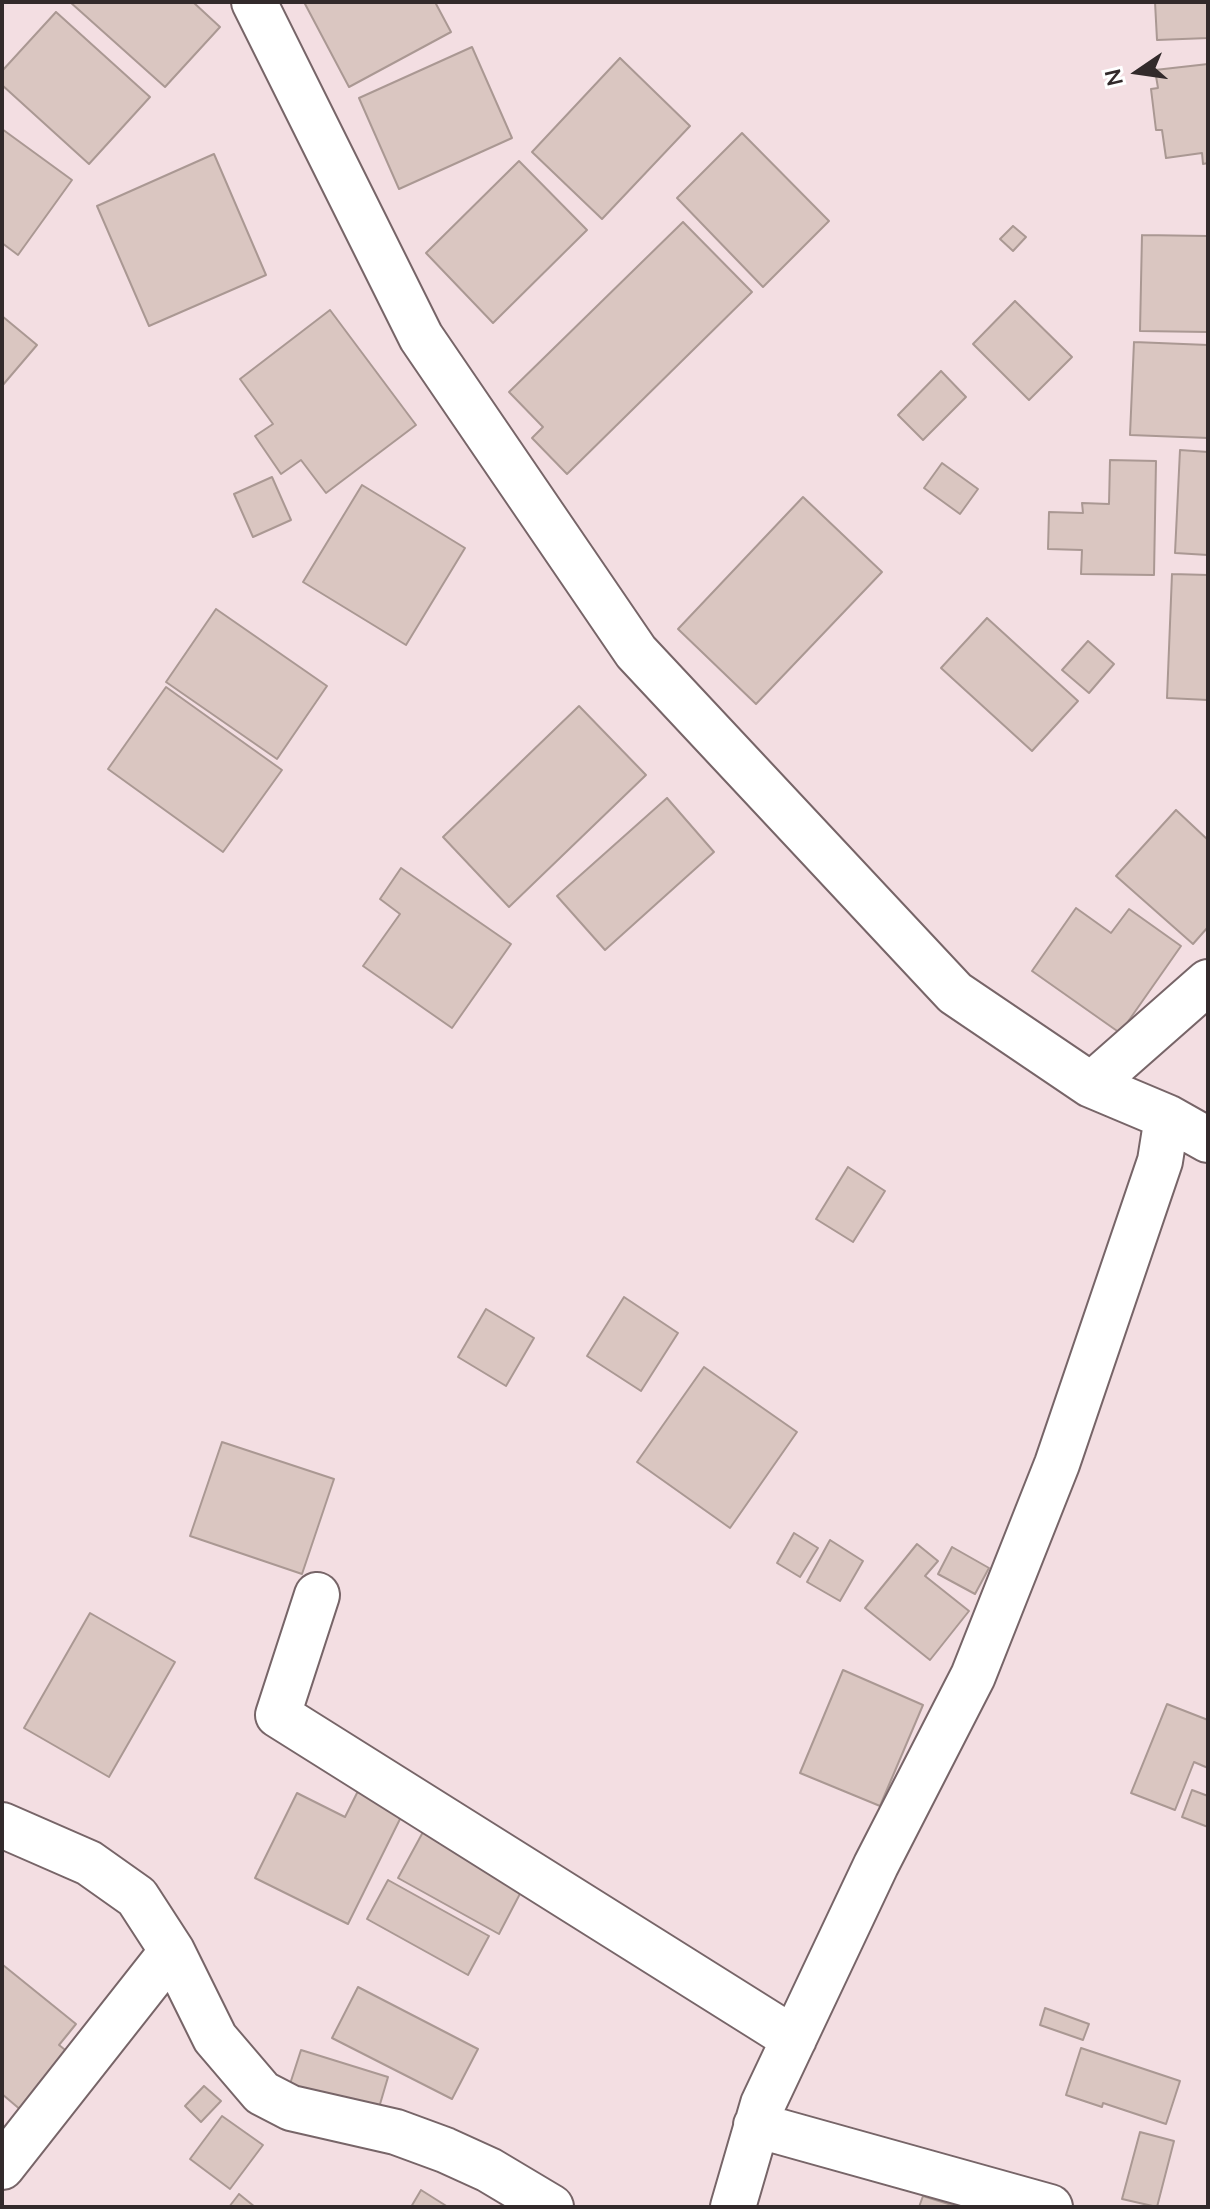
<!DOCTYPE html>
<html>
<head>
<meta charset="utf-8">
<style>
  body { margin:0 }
  #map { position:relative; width:1210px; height:2209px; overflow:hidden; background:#f3dee2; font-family:"Nunito Sans",sans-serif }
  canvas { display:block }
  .frame { position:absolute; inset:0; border:4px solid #322a2b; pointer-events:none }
  .north { position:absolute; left:1098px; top:32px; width:80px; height:80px; -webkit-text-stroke:6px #fff; paint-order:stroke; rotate:257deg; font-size:22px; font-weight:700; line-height:32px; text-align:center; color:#322a2b }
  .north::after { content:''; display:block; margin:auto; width:28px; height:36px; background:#322a2b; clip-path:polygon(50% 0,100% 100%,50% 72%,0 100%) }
</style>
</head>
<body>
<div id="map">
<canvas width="1210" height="2209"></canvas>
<div class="frame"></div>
<div class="north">N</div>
</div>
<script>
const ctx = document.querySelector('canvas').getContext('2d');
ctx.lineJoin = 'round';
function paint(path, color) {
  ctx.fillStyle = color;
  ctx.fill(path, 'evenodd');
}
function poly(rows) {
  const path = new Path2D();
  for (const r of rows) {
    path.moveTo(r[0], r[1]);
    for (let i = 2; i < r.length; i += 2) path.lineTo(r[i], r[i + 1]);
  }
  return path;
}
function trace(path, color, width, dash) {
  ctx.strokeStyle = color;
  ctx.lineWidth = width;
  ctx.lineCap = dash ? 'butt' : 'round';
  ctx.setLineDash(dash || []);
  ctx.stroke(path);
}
const building = poly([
  [70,2,193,2,220,27,165,87,70,2],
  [304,2,435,2,451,32,349,87,304,2],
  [1155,2,1208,2,1208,38,1157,40,1155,2],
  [56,12,150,97,89,164,2,85,2,71,56,12],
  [472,47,512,138,399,189,359,98,472,47],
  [620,58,690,126,602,219,532,152,620,58],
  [1208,64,1208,163,1203,164,1202,153,1166,158,1162,130,1156,130,1151,89,1158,88,1155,70,1208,64],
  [2,129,72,180,18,255,2,243,2,129],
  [742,133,829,221,763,287,677,198,742,133],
  [214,154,266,275,149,326,97,206,214,154],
  [519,161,587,230,493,323,426,253,519,161],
  [683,222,752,292,567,474,532,438,543,427,509,392,683,222],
  [1013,226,1026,237,1013,251,1000,239,1013,226],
  [1142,235,1208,236,1208,332,1140,331,1142,235],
  [1015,301,1072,357,1029,400,973,344,1015,301],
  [330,310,416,425,326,493,301,460,281,474,255,436,273,424,240,379,330,310],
  [2,316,37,345,2,386,2,316],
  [1134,342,1208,345,1208,438,1130,435,1134,342],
  [941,371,966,397,923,440,898,415,941,371],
  [1180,450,1208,452,1208,555,1175,553,1180,450],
  [1110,460,1156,461,1154,575,1081,574,1082,550,1048,549,1049,512,1083,513,1082,503,1109,504,1110,460],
  [942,463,978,489,960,514,924,488,942,463],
  [272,477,291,520,253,537,234,494,272,477],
  [362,485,465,548,406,645,303,582,362,485],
  [803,497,882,572,756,704,678,629,803,497],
  [1172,574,1208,575,1208,700,1167,698,1172,574],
  [216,609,327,686,277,759,166,682,216,609],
  [987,618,1078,701,1032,751,941,668,987,618],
  [1088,641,1114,664,1089,693,1062,670,1088,641],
  [166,687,282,770,223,852,108,769,166,687],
  [579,706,646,775,509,907,443,837,579,706],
  [667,798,714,852,605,950,557,896,667,798],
  [1176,810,1208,840,1208,927,1193,944,1116,876,1176,810],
  [401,868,511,944,452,1028,363,966,400,914,380,899,401,868],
  [1076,908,1111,933,1129,909,1181,946,1120,1033,1032,971,1076,908],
  [848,1167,885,1191,853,1242,816,1219,848,1167],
  [624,1297,678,1333,641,1391,587,1356,624,1297],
  [486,1309,534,1338,506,1386,458,1357,486,1309],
  [704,1367,797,1432,730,1528,637,1462,704,1367],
  [222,1442,334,1479,302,1574,190,1536,222,1442],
  [794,1533,818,1548,800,1577,777,1563,794,1533],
  [830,1540,863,1561,840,1601,807,1582,830,1540],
  [917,1544,938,1561,925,1576,969,1611,930,1660,865,1608,917,1544],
  [952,1547,989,1568,975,1594,938,1574,952,1547],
  [90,1613,175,1662,109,1777,24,1728,90,1613],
  [843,1670,923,1705,880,1806,800,1773,843,1670],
  [1167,1704,1208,1720,1208,1768,1194,1762,1175,1810,1131,1793,1167,1704],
  [1192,1790,1208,1796,1208,1827,1182,1817,1192,1790],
  [358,1791,403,1813,348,1924,255,1878,297,1793,345,1817,358,1791],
  [423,1832,523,1888,499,1934,398,1878,423,1832],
  [388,1880,489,1936,468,1975,367,1919,388,1880],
  [3,1965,76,2024,59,2045,69,2053,22,2111,2,2094,3,1965],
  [358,1987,478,2049,452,2099,332,2038,358,1987],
  [1045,2008,1089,2024,1083,2040,1040,2025,1045,2008],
  [1081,2048,1180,2081,1166,2124,1103,2103,1102,2107,1066,2095,1081,2048],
  [301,2050,388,2077,378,2111,290,2084,301,2050],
  [204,2086,221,2101,201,2122,185,2106,204,2086],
  [222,2116,263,2145,230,2189,190,2159,222,2116],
  [1140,2132,1174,2141,1157,2207,1122,2199,1140,2132],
  [421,2190,448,2207,411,2207,421,2190],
  [239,2194,255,2207,229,2207,239,2194],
  [923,2196,958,2207,919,2207,923,2196]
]);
const minor = poly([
  [254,2,421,337,636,652,955,993,1091,1085,1167,1117,1160,1161,1057,1464,973,1676,876,1865,763,2104,733,2207],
  [1091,1085,1208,982],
  [1167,1117,1208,1140],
  [317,1595,278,1715,794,2039],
  [2,1825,89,1863,137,1897,172,1951,215,2038,262,2093,291,2108,396,2132,445,2150,489,2170,551,2207],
  [756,2125,1050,2207],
  [2,2167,172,1951]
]);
paint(building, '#dac6c1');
trace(building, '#aa9893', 2);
trace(minor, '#776568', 48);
trace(minor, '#fff', 44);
</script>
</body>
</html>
